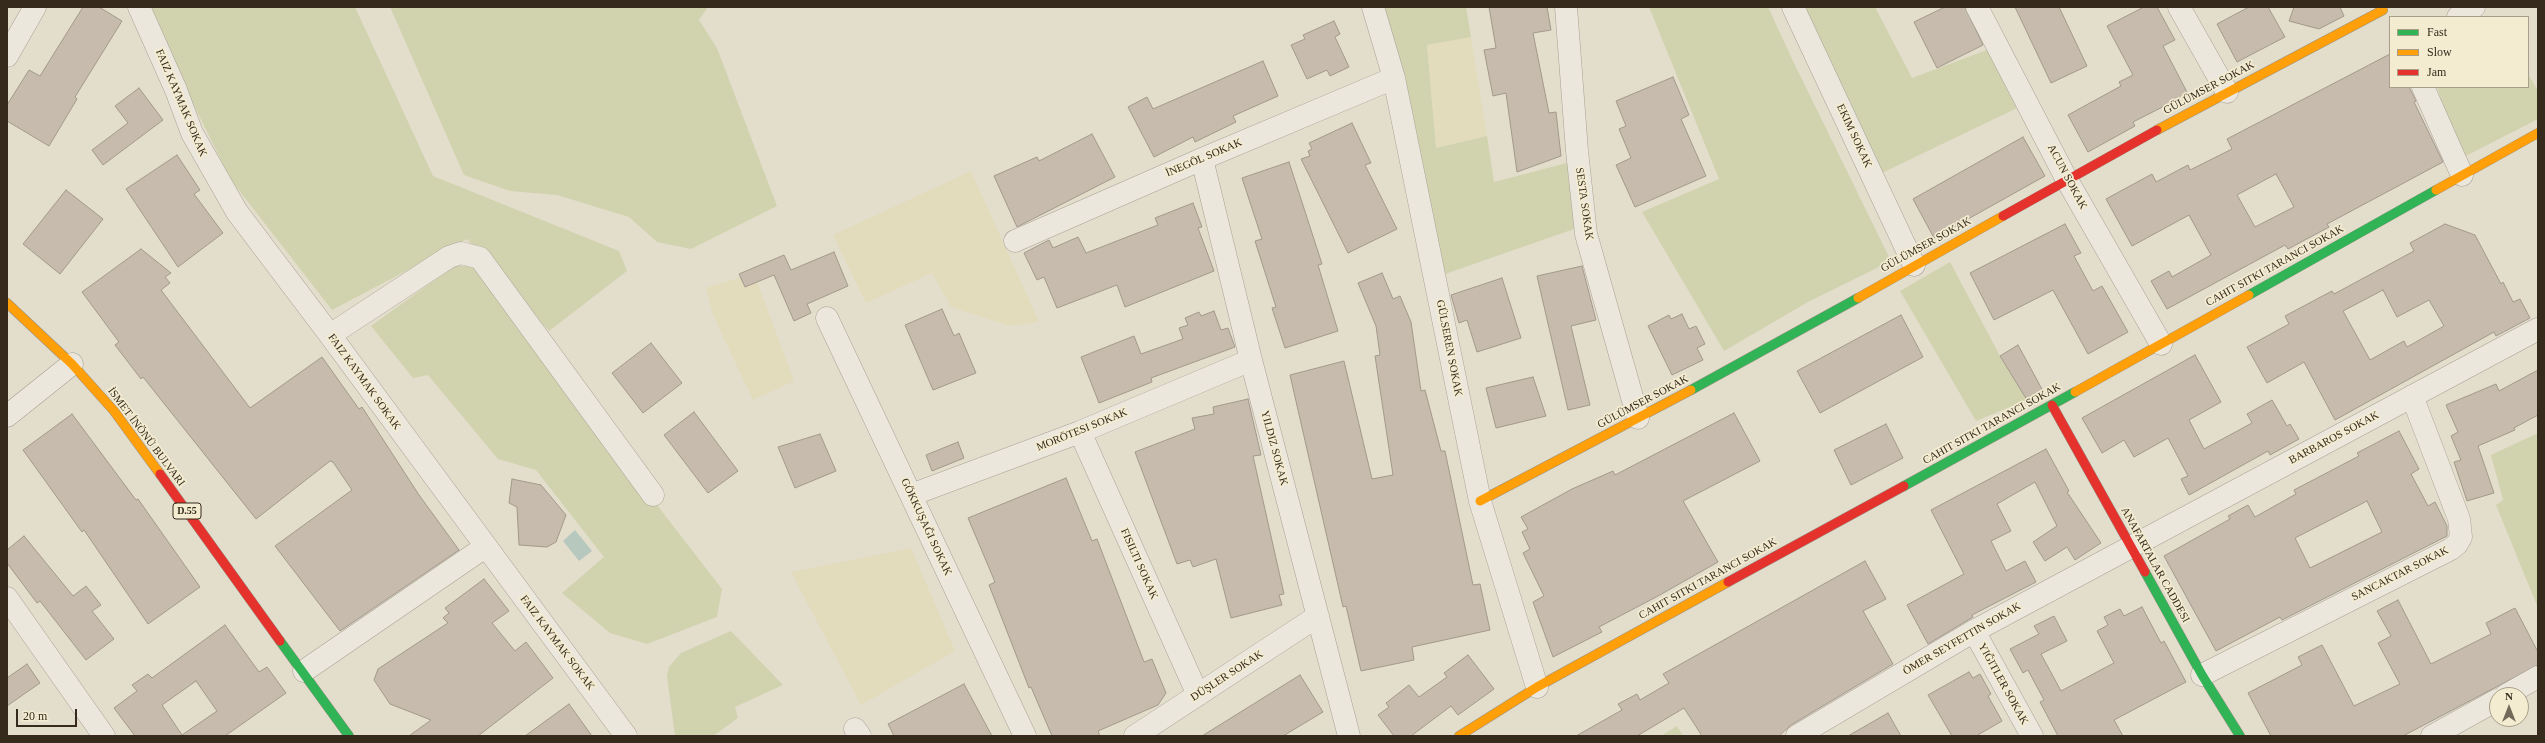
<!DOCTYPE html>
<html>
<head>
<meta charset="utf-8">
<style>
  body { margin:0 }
  #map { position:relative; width:2545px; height:743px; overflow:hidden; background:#e3ddcc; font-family:Georgia,serif }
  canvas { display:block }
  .frame { position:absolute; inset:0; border:8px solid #362a1d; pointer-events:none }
  .legend { position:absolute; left:2389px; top:16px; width:140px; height:72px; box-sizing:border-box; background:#f4ecd1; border:1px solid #a89e89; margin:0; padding:5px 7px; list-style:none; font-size:12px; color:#362a1d }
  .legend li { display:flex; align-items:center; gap:8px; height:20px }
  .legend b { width:20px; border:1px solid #a89e89 }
  .north { position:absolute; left:2489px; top:687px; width:40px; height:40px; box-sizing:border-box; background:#f4ecd1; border:1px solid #a89e89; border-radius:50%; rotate:0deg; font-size:11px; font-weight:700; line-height:16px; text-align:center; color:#362a1d }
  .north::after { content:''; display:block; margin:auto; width:14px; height:18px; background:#73695a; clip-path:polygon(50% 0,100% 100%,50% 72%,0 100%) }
  .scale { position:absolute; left:16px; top:709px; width:61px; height:18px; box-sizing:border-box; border:2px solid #362a1d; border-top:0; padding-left:5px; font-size:12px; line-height:14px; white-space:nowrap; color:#362a1d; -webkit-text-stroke:3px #f4ecd1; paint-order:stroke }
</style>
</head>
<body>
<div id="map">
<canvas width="2545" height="743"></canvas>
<div class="frame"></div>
<ul class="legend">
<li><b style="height:5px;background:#30b455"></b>Fast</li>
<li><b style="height:5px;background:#ff9f0a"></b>Slow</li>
<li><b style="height:5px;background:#e5322d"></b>Jam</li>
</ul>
<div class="north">N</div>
<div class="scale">20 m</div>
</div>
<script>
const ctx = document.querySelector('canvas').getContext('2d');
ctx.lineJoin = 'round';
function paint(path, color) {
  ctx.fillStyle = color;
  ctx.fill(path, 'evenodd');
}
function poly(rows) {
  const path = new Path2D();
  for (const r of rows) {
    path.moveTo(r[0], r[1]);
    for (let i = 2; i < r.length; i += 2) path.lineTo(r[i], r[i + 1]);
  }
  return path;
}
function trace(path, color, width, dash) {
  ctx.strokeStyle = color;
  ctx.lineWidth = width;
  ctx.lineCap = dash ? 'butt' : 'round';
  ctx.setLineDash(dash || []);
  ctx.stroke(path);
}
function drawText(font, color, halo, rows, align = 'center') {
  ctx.font = font + ' Georgia,serif';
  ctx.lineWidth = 3.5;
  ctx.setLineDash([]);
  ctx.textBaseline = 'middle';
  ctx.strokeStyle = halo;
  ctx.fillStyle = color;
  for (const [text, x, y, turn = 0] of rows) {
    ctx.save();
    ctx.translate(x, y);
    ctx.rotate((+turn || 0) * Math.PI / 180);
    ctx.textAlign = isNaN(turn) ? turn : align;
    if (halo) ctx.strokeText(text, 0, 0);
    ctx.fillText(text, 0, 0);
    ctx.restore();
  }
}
const farmland = poly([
  [1471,37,1487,136,1436,148,1427,45],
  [971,171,1039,322,1010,326,951,307,932,273,866,303,833,235],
  [754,273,794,381,753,400,713,315,706,288],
  [911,548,955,651,861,705,791,572]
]);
const green = poly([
  [145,7,355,7,433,176,619,251,627,271,549,331,467,239,332,310,231,180],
  [390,7,708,7,699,20,717,48,777,206,691,249,657,242,629,217,557,195,510,191,464,175],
  [1384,7,1466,7,1471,37,1427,45,1436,148,1487,136,1494,182,1567,163,1577,228,1445,274],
  [1649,7,1768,7,1793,61,1891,261,1808,302,1724,351,1642,212,1719,179],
  [1803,7,1875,7,1912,78,1987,50,2017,108,1882,173],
  [2528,74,2538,91,2538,119,2460,159,2437,87,2528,87],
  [1950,262,2000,356,2027,400,1976,421,1900,291],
  [454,266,472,266,722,589,717,617,647,644,610,633,562,593,604,557,536,470,498,459,428,375,413,378,371,326],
  [2538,433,2538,608,2496,505,2503,500,2491,455],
  [731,631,783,685,735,707,738,718,713,736,675,736,667,676,669,667,681,653],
  [1677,726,1683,736,1661,736]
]);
const water = poly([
  [575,530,592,551,579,561,563,541]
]);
const building = poly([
  [83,7,99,7,122,21,75,97,77,99,49,146,7,121,7,105,29,70,40,76,83,7],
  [1489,7,1547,7,1551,30,1533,33,1549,113,1556,112,1561,156,1517,172,1506,93,1493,96,1484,50,1496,48,1489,7],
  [1945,7,1965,7,1983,45,1937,68,1914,22,1945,7],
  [2015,7,2059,7,2087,66,2051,83,2015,7],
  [2144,7,2157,7,2175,40,2163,46,2188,94,2133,122,2135,126,2088,152,2068,115,2121,86,2119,82,2133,75,2107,26,2144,7],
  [2249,7,2268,7,2285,37,2237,62,2217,24,2249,7],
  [2294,7,2340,7,2344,16,2319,29,2289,21,2294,7],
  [1334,21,1340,34,1335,37,1349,67,1330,76,1327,70,1307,79,1291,45,1305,39,1303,35,1334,21],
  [2390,54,2390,87,2409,87,2416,101,2414,102,2443,162,2327,224,2329,227,2288,249,2285,245,2167,309,2151,281,2169,271,2172,277,2211,255,2189,215,2132,246,2106,199,2152,174,2156,182,2188,165,2190,170,2232,149,2227,139,2390,54],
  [2276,174,2294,207,2255,227,2237,195,2276,174],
  [1263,61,1278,96,1233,116,1236,122,1195,142,1193,137,1154,157,1128,107,1147,97,1153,109,1263,61],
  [1673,77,1689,115,1681,119,1706,176,1635,207,1616,165,1631,158,1619,129,1626,126,1616,101,1673,77],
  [139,88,163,120,103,165,92,150,128,123,115,106,139,88],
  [1352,123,1371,163,1365,165,1397,229,1348,253,1301,159,1310,156,1308,151,1312,149,1309,143,1352,123],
  [1092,134,1115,177,1017,227,994,176,1037,157,1039,161,1092,134],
  [2023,137,2045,176,1934,238,1913,199,2023,137],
  [177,155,200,190,194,194,223,233,178,267,126,189,177,155],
  [1289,162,1322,264,1318,265,1338,331,1285,348,1272,308,1276,307,1255,241,1262,239,1242,178,1289,162],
  [66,190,103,219,60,274,23,244,66,190],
  [1193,203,1202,227,1198,228,1214,271,1125,307,1117,285,1057,308,1044,277,1037,280,1024,253,1049,240,1053,248,1078,237,1086,253,1158,225,1155,218,1193,203],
  [2065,224,2081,253,2074,256,2093,291,2102,286,2128,332,2088,354,2053,290,1994,320,1970,273,2065,224],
  [2445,224,2475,235,2501,284,2503,282,2513,302,2520,299,2530,318,2496,336,2494,332,2335,420,2304,362,2267,383,2247,347,2289,324,2285,316,2332,291,2334,294,2414,251,2410,243,2445,224],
  [2383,290,2397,317,2429,300,2444,326,2407,347,2404,341,2370,360,2343,311,2383,290],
  [141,249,171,273,165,277,170,283,161,290,250,408,322,357,359,409,362,407,419,495,459,550,340,631,275,546,352,490,333,462,330,461,256,519,143,377,141,379,115,345,119,342,82,292,141,249],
  [834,252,848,286,807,304,811,313,794,321,774,275,745,287,739,274,784,255,791,270,834,252],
  [1582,266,1596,320,1571,326,1590,405,1568,410,1537,276,1582,266],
  [1382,273,1393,299,1400,296,1411,322,1421,391,1425,390,1441,451,1445,451,1473,585,1480,584,1490,630,1412,647,1414,660,1361,671,1346,606,1343,607,1290,375,1344,361,1372,479,1393,475,1375,356,1380,355,1376,326,1358,283,1382,273],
  [1502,278,1521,338,1477,352,1467,320,1459,323,1451,295,1502,278],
  [942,309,954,336,959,333,976,373,933,390,905,325,942,309],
  [1214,311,1221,330,1228,328,1235,347,1151,378,1152,382,1099,403,1081,357,1134,336,1141,354,1183,339,1179,328,1188,325,1185,318,1199,312,1201,316,1214,311],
  [1682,314,1689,329,1696,326,1705,344,1697,348,1703,360,1672,375,1648,326,1669,315,1671,319,1682,314],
  [1901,315,1923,357,1820,413,1797,371,1901,315],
  [651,343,682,383,643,413,612,373,651,343],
  [2018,345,2043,391,2027,400,2000,356,2018,345],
  [2195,355,2221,402,2189,420,2204,449,2252,423,2247,414,2272,400,2287,426,2290,424,2299,439,2270,455,2268,451,2189,495,2181,479,2188,476,2168,438,2134,457,2124,440,2102,453,2082,418,2195,355],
  [2538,370,2538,415,2514,428,2515,430,2478,446,2494,493,2467,501,2454,462,2461,460,2451,436,2458,432,2446,405,2496,384,2499,391,2538,370],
  [1533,377,1546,416,1496,428,1486,388,1533,377],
  [1248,399,1261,455,1253,456,1284,594,1279,595,1282,605,1231,618,1216,559,1193,567,1190,560,1177,564,1135,452,1195,429,1192,418,1214,414,1213,407,1248,399],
  [694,412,738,471,708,493,664,435,694,412],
  [1734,413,1760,461,1683,501,1718,562,1658,596,1599,627,1602,632,1553,657,1533,602,1544,596,1523,553,1530,549,1522,532,1528,529,1521,517,1572,489,1613,471,1615,475,1734,413],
  [72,414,136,500,138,499,200,587,148,624,84,530,82,532,23,450,72,414],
  [1886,424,1903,458,1851,485,1834,450,1886,424],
  [2399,431,2419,469,2411,474,2428,506,2435,502,2447,526,2447,536,2282,620,2280,617,2216,651,2164,556,2230,519,2228,516,2248,505,2255,517,2296,494,2294,490,2359,456,2357,453,2399,431],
  [2367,501,2382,532,2310,568,2295,538,2367,501],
  [820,434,836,471,795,488,778,447,820,434],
  [958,442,964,458,932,471,926,455,958,442],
  [2046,449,2069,491,2067,492,2101,543,2075,560,2067,547,2045,561,2033,542,2057,526,2035,482,1997,504,2011,531,1991,541,2006,571,2025,561,2036,582,1972,615,1973,617,1928,644,1907,605,1964,574,1931,510,2046,449],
  [1066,478,1092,541,1097,539,1144,662,1152,659,1166,693,1158,705,1098,731,1100,736,1052,736,1031,687,1029,688,989,585,995,582,968,518,1066,478],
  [512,479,541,485,566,515,556,542,547,547,519,545,517,507,509,503,512,479],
  [24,536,73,596,86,586,101,605,92,611,114,639,86,660,40,601,37,603,7,563,7,550,24,536],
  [1865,561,1886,599,1863,611,1893,664,1791,725,1779,736,1702,736,1684,708,1637,736,1576,736,1622,710,1618,704,1637,694,1640,700,1669,683,1663,674,1865,561],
  [484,579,509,611,492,623,515,651,526,642,553,678,478,736,409,736,431,720,390,704,374,680,378,669,448,623,443,618,449,613,445,608,484,579],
  [2398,600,2431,664,2491,634,2486,623,2515,608,2538,652,2538,665,2403,736,2271,736,2248,693,2302,665,2298,657,2322,645,2354,706,2400,684,2378,643,2391,636,2377,611,2398,600],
  [2142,607,2161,643,2164,641,2186,682,2114,720,2123,736,2058,736,2040,702,2044,700,2028,670,2023,673,2010,649,2039,634,2034,626,2054,616,2067,641,2041,654,2061,691,2114,663,2097,631,2108,625,2104,617,2120,609,2124,616,2142,607],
  [225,625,259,672,267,667,286,693,225,736,135,736,114,708,137,691,132,685,148,674,152,678,225,625],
  [196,681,217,711,182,735,162,705,196,681],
  [1468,655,1494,689,1458,715,1451,706,1411,736,1394,736,1378,715,1389,707,1386,703,1409,685,1419,697,1447,677,1444,673,1468,655],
  [27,664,40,683,7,706,7,678,27,664],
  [1969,672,1973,678,1980,674,1991,694,1988,696,2002,721,1976,736,1952,736,1928,695,1969,672],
  [1300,675,1323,712,1283,736,1202,736,1300,675],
  [964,684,992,736,894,736,888,724,964,684],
  [569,704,592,736,525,736,569,704],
  [1888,713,1901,736,1848,736,1888,713]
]);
const street = poly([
  [139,7,176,90,192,133,237,212,330,335,626,736],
  [1373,7,1394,78,1480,501,1537,687],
  [1566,7,1577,151,1586,234,1638,418],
  [1793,7,1914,265],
  [1977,7,2067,180,2161,344],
  [2179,7,2227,92],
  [2458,17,2474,7],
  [7,56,35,7],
  [2423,87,2462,175],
  [1202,159,1251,360,1349,736],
  [1015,241,1202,159,1394,78],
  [827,318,1025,736],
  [330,335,449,257,461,253,480,258,653,495],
  [7,416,72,364],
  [1080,432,1198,695],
  [911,495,1080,432,1251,360],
  [7,598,104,736],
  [1974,631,2032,736],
  [304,671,485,547],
  [2202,675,2451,549,2457,544,2461,537,2459,519,2412,396],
  [2506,695,2538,677],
  [855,729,860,736],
  [1135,736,1318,616],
  [1797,736,1974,631,2538,329],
  [2432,736,2497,700]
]);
const fast = poly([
  [2249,295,2436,190],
  [1691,390,1858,298],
  [1904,486,2075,392],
  [2145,572,2202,675,2240,736],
  [280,641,349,736]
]);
const slow = poly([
  [2157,130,2383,10],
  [2436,190,2538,133],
  [1858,298,2003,216],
  [7,303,72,364,114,411,160,474],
  [2075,392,2249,295],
  [1480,501,1691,390],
  [1459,736,1537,687,1728,582]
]);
const jam = poly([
  [2003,216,2157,130],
  [2052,405,2145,572],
  [160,474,280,641],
  [1728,582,1904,486]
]);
const shields = [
  [187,511,28]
];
const shieldNames = [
  ["D.55",187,511]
];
const streetNames = [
  ["GÜLÜMSER SOKAK",2209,88,-28],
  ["FAIZ KAYMAK SOKAK",181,103,67],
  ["EKIM SOKAK",1854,136,65],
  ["İNEGÖL SOKAK",1204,158,-23],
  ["ACUN SOKAK",2067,177,62],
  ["SESTA SOKAK",1584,204,82],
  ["GÜLÜMSER SOKAK",1926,245,-29],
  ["CAHIT SITKI TARANCI SOKAK",2275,266,-29],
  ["GÜLSEREN SOKAK",1449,348,79],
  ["FAIZ KAYMAK SOKAK",364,382,54],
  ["GÜLÜMSER SOKAK",1643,402,-28],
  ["CAHIT SITKI TARANCI SOKAK",1992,424,-29],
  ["MORÖTESI SOKAK",1082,430,-22],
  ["İSMET İNÖNÜ BULVARI",146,437,53],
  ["BARBAROS SOKAK",2334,438,-28],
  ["YILDIZ SOKAK",1274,448,75],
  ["GÖKKUŞAĞI SOKAK",926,527,65],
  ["FISILTI SOKAK",1139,564,66],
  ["ANAFARTALAR CADDESI",2155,565,61],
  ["SANCAKTAR SOKAK",2400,574,-27],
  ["CAHIT SITKI TARANCI SOKAK",1708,579,-29],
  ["ÖMER SEYFETTIN SOKAK",1962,639,-30],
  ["FAIZ KAYMAK SOKAK",557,643,53],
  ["DÜŞLER SOKAK",1227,676,-33],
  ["YIĞITLER SOKAK",2003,684,61]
];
paint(farmland, '#e2dcbc');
paint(green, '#d1d3ae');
paint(water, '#b7c8bf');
paint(building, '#c6bbad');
trace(building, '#a3998b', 1);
trace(street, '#a8a295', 23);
trace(fast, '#989185', 10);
trace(slow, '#989185', 10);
trace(jam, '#989185', 10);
trace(street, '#ece7dd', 22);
trace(fast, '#30b455', 9);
trace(slow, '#ff9f0a', 9);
trace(jam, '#e5322d', 9);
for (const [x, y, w] of shields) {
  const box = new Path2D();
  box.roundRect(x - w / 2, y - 8, w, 16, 3);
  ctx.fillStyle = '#f4ecd1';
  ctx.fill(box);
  trace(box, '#362a1d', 1);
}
drawText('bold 10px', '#362a1d', null, shieldNames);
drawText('11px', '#362a1d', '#f4ecd1', streetNames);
</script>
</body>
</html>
